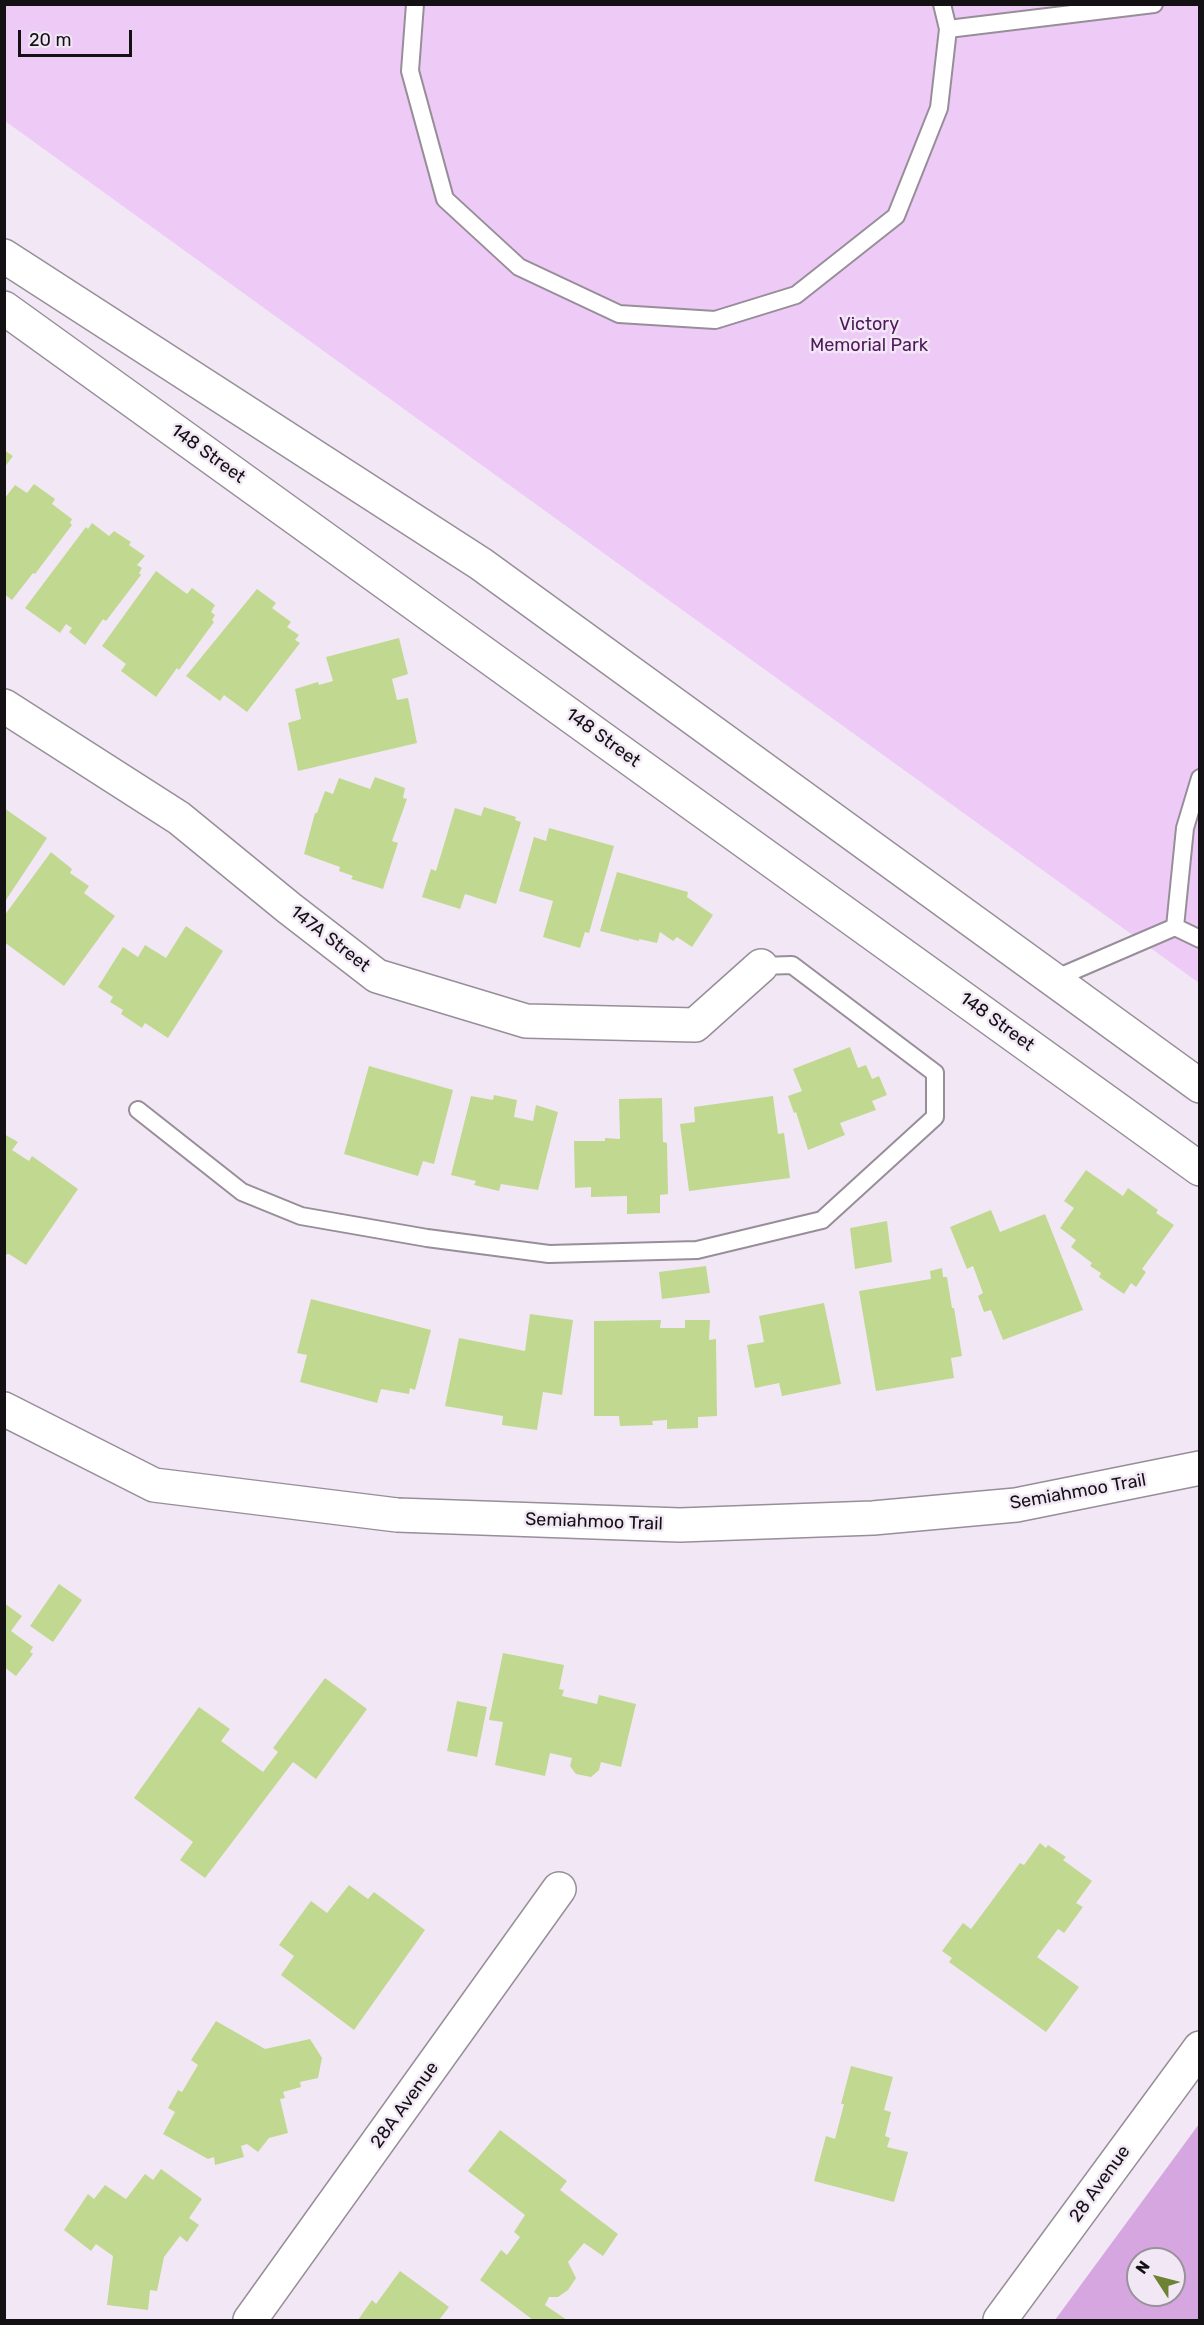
<!DOCTYPE html>
<html>
<head>
<meta charset="utf-8">
<style>
  body { margin:0 }
  #map { position:relative; width:1204px; height:2325px; overflow:hidden; background:#f2e8f5; font-family:Rubik,sans-serif }
  canvas { display:block }
  .frame { position:absolute; inset:0; border:6px solid #141115; pointer-events:none }
  .north { position:absolute; left:1126px; top:2247px; width:60px; height:60px; box-sizing:border-box; background:#f2e8f5; border:2px solid #99929b; border-radius:50%; rotate:306deg; font-size:16px; font-weight:700; line-height:24px; text-align:center; color:#141115 }
  .north::after { content:''; display:block; margin:auto; width:21px; height:27px; background:#6d8233; clip-path:polygon(50% 0,100% 100%,50% 72%,0 100%) }
  .scale { position:absolute; left:18px; top:30px; width:114px; height:27px; box-sizing:border-box; border:3px solid #141115; border-top:0; padding-left:8px; font-size:18px; line-height:21px; white-space:nowrap; color:#141115; -webkit-text-stroke:4px #f2e8f5; paint-order:stroke }
</style>
</head>
<body>
<div id="map">
<canvas width="1204" height="2325"></canvas>
<div class="frame"></div>
<div class="north">N</div>
<div class="scale">20 m</div>
</div>
<script>
const ctx = document.querySelector('canvas').getContext('2d');
ctx.lineJoin = 'round';
function paint(path, color) {
  ctx.fillStyle = color;
  ctx.fill(path, 'evenodd');
}
function poly(rows) {
  const path = new Path2D();
  for (const r of rows) {
    path.moveTo(r[0], r[1]);
    for (let i = 2; i < r.length; i += 2) path.lineTo(r[i], r[i + 1]);
  }
  return path;
}
function trace(path, color, width, dash) {
  ctx.strokeStyle = color;
  ctx.lineWidth = width;
  ctx.lineCap = dash ? 'butt' : 'round';
  ctx.setLineDash(dash || []);
  ctx.stroke(path);
}
function drawText(font, color, halo, rows, align = 'center') {
  ctx.font = font + ' Rubik,sans-serif';
  ctx.lineWidth = 5;
  ctx.setLineDash([]);
  ctx.textBaseline = 'middle';
  ctx.strokeStyle = halo;
  ctx.fillStyle = color;
  for (const [text, x, y, turn = 0] of rows) {
    ctx.save();
    ctx.translate(x, y);
    ctx.rotate((+turn || 0) * Math.PI / 180);
    ctx.textAlign = isNaN(turn) ? turn : align;
    if (halo) ctx.strokeText(text, 0, 0);
    ctx.fillText(text, 0, 0);
    ctx.restore();
  }
}
const green = poly([
  [5,5,1199,5,1199,983,5,121]
]);
const forest = poly([
  [1199,2124,1199,2320,1055,2320],
  [1138,2259,1174,2259,1174,2295,1138,2295]
]);
const building = poly([
  [4,450,13,456,4,468],
  [34,484,55,499,52,504,72,519,70,523,72,525,35,574,33,573,12,600,4,594,4,499,15,485,27,493],
  [92,523,109,536,114,531,131,542,129,545,145,556,137,565,142,568,139,573,141,575,106,621,103,619,85,645,69,632,72,628,66,624,60,633,25,608,86,527,88,529],
  [156,571,187,594,192,588,215,605,211,612,215,615,212,620,214,622,179,670,177,668,156,697,121,671,126,664,102,646],
  [257,589,276,603,272,608,291,622,287,627,299,635,295,640,300,643,247,712,224,695,220,701,186,676],
  [399,638,408,674,392,679,397,700,408,698,417,743,298,771,288,723,301,719,295,689,318,682,319,685,333,681,326,657],
  [375,777,405,788,403,798,407,799,392,841,398,843,383,889,351,879,353,876,339,871,340,867,304,854,315,813,317,813,325,791,333,794,339,778,370,789],
  [484,807,516,817,515,820,521,822,496,904,465,894,460,909,422,897,431,869,436,871,455,808,481,816],
  [4,808,47,838,4,903],
  [549,828,614,846,589,933,585,932,580,948,543,937,553,901,519,891,534,837,546,841],
  [51,852,72,869,70,873,89,886,84,893,115,916,64,986,4,942,4,916],
  [617,872,688,892,687,897,713,915,692,947,677,937,673,941,660,932,657,943,639,939,639,941,600,931],
  [186,926,223,951,168,1038,145,1023,142,1028,121,1014,123,1010,110,1002,113,997,98,987,123,947,138,957,145,945,166,958],
  [850,1047,858,1068,866,1065,872,1079,879,1076,887,1095,872,1101,876,1110,840,1123,845,1135,808,1150,796,1112,794,1113,788,1096,802,1091,793,1069],
  [369,1066,453,1090,434,1164,423,1161,418,1176,344,1154],
  [494,1095,517,1100,514,1117,533,1121,536,1105,558,1112,538,1190,501,1184,499,1191,474,1185,476,1181,451,1175,471,1096,493,1100],
  [773,1096,778,1134,784,1133,790,1178,689,1191,680,1124,695,1122,694,1107],
  [662,1098,663,1142,667,1143,668,1194,660,1195,660,1213,627,1214,627,1196,591,1197,591,1187,575,1188,574,1141,605,1141,605,1138,620,1139,619,1099],
  [4,1134,18,1142,12,1150,29,1161,32,1156,78,1189,26,1265,9,1254,4,1255],
  [1086,1170,1123,1196,1128,1188,1158,1210,1156,1213,1174,1225,1142,1269,1146,1272,1136,1287,1131,1283,1124,1294,1099,1277,1101,1273,1090,1266,1092,1263,1071,1247,1076,1240,1060,1228,1074,1208,1064,1201],
  [991,1210,1000,1232,1045,1214,1083,1310,1003,1340,991,1310,984,1312,978,1296,983,1293,973,1266,967,1269,950,1227],
  [887,1221,892,1262,855,1269,850,1228],
  [706,1266,710,1293,662,1299,659,1272],
  [942,1268,943,1277,947,1277,952,1308,954,1308,962,1356,951,1358,954,1378,876,1391,859,1291,931,1279,930,1271],
  [311,1299,431,1330,415,1390,410,1388,409,1394,381,1389,377,1403,300,1382,307,1355,297,1353],
  [824,1303,841,1384,782,1396,779,1383,755,1388,747,1345,764,1342,759,1316],
  [530,1314,573,1320,562,1395,543,1392,537,1430,502,1425,503,1416,445,1406,459,1338,525,1351],
  [661,1320,660,1328,685,1328,685,1320,710,1320,709,1340,716,1339,717,1416,698,1417,698,1428,667,1429,667,1420,652,1421,653,1425,620,1426,619,1416,594,1416,594,1321],
  [59,1584,82,1600,53,1642,30,1626],
  [4,1603,22,1616,11,1631,33,1647,30,1652,33,1654,16,1676,4,1667],
  [503,1653,564,1665,559,1689,564,1690,562,1696,597,1704,599,1695,636,1704,621,1767,601,1762,599,1770,591,1777,576,1774,570,1766,572,1758,550,1753,545,1776,495,1765,503,1722,489,1720],
  [325,1678,367,1709,316,1779,293,1762,205,1878,180,1860,193,1842,134,1798,199,1707,230,1729,221,1741,263,1772,278,1752,273,1748],
  [457,1701,487,1707,477,1757,447,1751],
  [1040,1843,1046,1848,1048,1845,1066,1857,1063,1860,1092,1881,1076,1903,1083,1907,1064,1933,1058,1929,1037,1957,1079,1987,1046,2032,949,1962,952,1958,942,1951,963,1923,971,1929,1020,1863,1024,1865],
  [349,1885,368,1899,374,1892,425,1930,354,2030,281,1975,294,1956,279,1945,311,1901,327,1913],
  [216,2021,265,2049,310,2039,322,2058,318,2078,300,2082,301,2087,283,2092,285,2098,280,2099,288,2133,269,2138,258,2152,247,2144,241,2146,244,2157,215,2165,214,2157,208,2159,163,2134,175,2112,168,2108,178,2090,182,2092,198,2065,191,2060],
  [851,2066,893,2077,884,2110,891,2112,885,2136,890,2138,887,2147,908,2152,894,2202,814,2181,826,2136,835,2139,844,2104,841,2104],
  [500,2130,567,2181,560,2190,618,2234,603,2256,584,2243,568,2262,576,2278,568,2290,558,2297,549,2297,545,2305,567,2320,533,2320,480,2280,501,2250,507,2255,520,2237,514,2232,525,2215,468,2171],
  [161,2169,202,2199,189,2218,199,2225,187,2242,180,2236,164,2257,157,2291,150,2290,148,2310,107,2305,113,2256,96,2244,91,2251,64,2230,88,2194,94,2199,105,2185,126,2199,145,2174,153,2180],
  [400,2271,449,2307,439,2320,358,2320,372,2300,376,2304]
]);
const service = poly([
  [415,4,410,71,445,199,519,267,619,314,715,320,796,295,896,216,939,108,948,29,942,4],
  [948,29,1154,4],
  [1175,927,1200,939],
  [1052,980,1175,927,1185,828,1200,778],
  [138,1110,242,1192,301,1216,427,1238,549,1254,697,1250,822,1220,935,1117,935,1073,792,965,761,966]
]);
const minor = poly([
  [4,706,179,818,289,908,377,976,526,1021,695,1025,761,966],
  [4,1409,154,1485,397,1515,680,1525,873,1518,1016,1505,1200,1468],
  [250,2320,559,1889]
]);
const tertiary = poly([
  [1000,2320,1200,2048]
]);
const secondary = poly([
  [4,256,481,564,1200,1086],
  [4,308,1200,1169]
]);
const parkNames = [
  ["Victory",869,325],
  ["Memorial Park",869,346]
];
const streetNames = [
  ["148 Street",208,454,36],
  ["148 Street",603,738,36],
  ["147A Street",330,939,38],
  ["148 Street",997,1022,36],
  ["Semiahmoo Trail",1078,1492,-10],
  ["Semiahmoo Trail",594,1522,2],
  ["28A Avenue",405,2105,-54],
  ["28 Avenue",1100,2184,-54]
];
paint(green, '#eecaf7');
paint(forest, '#d6a6e1');
paint(building, '#c1d890');
trace(service, '#978e99', 20);
trace(minor, '#978e99', 36);
trace(tertiary, '#978e99', 36);
trace(secondary, '#978e99', 36);
trace(service, '#fff', 16);
trace(minor, '#fff', 33);
trace(tertiary, '#fff', 33);
trace(secondary, '#fff', 33);
drawText('18px', '#51175d', '#f2e8f5', parkNames);
drawText('18px', '#141115', '#f2e8f5', streetNames);
</script>
</body>
</html>
